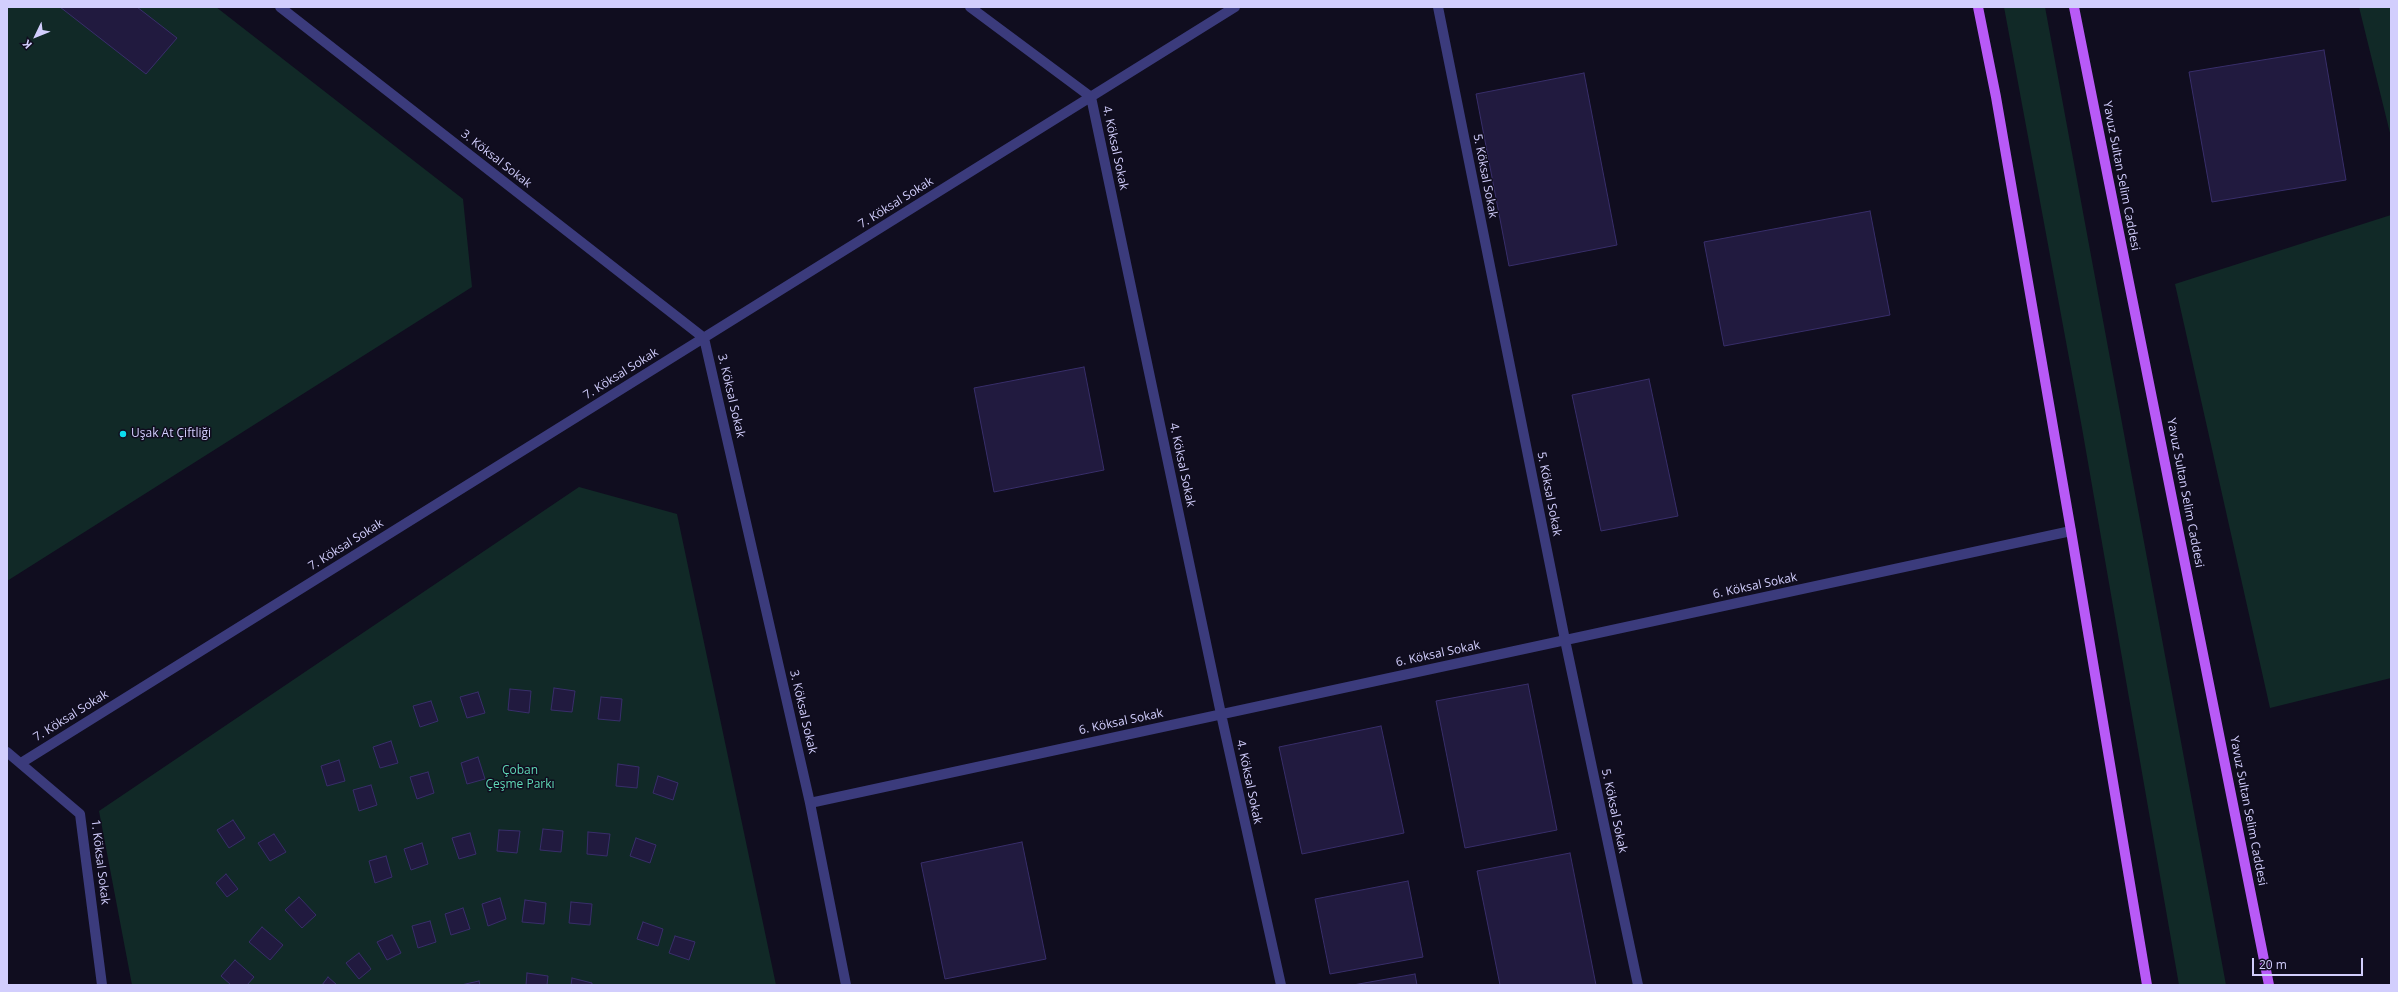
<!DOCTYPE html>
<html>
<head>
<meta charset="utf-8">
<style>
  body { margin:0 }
  #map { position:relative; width:2398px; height:992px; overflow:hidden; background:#100d1f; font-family:"Open Sans",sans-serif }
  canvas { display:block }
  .frame { position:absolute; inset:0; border:8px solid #d2cefd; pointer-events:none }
  .north { position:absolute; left:16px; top:16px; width:40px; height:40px; -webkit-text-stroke:3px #100d1f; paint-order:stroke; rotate:227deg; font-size:11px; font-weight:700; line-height:16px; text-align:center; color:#d2cefd }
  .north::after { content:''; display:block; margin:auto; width:14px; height:18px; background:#d2cefd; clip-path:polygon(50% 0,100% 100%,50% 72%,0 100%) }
  .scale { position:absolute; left:2252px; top:958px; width:111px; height:18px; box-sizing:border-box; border:2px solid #d2cefd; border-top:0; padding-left:5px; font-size:12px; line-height:14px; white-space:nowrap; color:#d2cefd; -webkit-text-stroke:3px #100d1f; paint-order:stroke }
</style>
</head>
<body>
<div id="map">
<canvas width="2398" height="992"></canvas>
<div class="frame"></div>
<div class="north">K</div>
<div class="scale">20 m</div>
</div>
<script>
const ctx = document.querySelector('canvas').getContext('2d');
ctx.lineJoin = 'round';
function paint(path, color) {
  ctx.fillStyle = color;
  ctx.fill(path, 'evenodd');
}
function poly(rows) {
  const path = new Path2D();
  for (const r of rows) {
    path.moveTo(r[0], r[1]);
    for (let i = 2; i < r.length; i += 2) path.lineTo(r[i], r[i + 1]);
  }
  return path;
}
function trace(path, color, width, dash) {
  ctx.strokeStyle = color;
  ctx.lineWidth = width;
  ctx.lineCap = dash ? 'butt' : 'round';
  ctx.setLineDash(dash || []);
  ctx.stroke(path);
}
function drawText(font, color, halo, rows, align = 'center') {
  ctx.font = font + ' "Open Sans",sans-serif';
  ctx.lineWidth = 3;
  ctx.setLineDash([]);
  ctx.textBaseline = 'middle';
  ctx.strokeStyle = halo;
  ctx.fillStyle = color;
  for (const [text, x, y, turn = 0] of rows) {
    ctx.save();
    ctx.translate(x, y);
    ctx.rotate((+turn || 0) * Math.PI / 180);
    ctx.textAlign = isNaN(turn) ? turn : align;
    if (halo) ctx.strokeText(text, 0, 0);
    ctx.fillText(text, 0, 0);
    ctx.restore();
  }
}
const green = poly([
  [7,7,216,7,463,199,472,287,7,581],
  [2004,7,2045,7,2226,985,2179,985,2082,428],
  [2359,7,2391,7,2391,137],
  [2391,215,2391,678,2270,708,2175,284],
  [579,487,677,514,776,985,132,985,99,811]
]);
const building = poly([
  [60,7,137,7,177,38,146,74,60,7],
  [2324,50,2346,180,2212,202,2189,72,2324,50],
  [1584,73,1617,245,1509,266,1476,94,1584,73],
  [1870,211,1890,315,1724,346,1704,242,1870,211],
  [1084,367,1104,470,994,492,974,388,1084,367],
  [1649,379,1678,516,1601,531,1572,395,1649,379],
  [1528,684,1557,830,1465,848,1436,701,1528,684],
  [554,688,575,691,572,712,551,710,554,688],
  [510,689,531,691,529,713,508,710,510,689],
  [478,692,485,713,467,718,460,697,478,692],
  [601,697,622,699,620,721,598,719,601,697],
  [431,701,438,721,420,727,413,706,431,701],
  [1381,726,1404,833,1302,854,1279,747,1381,726],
  [391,741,398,763,380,768,373,747,391,741],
  [478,757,485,779,467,784,461,763,478,757],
  [339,760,345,781,327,786,321,766,339,760],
  [618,764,639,767,637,788,616,786,618,764],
  [428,772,434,793,417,799,410,777,428,772],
  [658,776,678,783,673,800,653,793,658,776],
  [371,785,377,805,359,811,353,790,371,785],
  [233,820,245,838,229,848,217,830,233,820],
  [543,829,563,831,561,852,540,850,543,829],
  [499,830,520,831,517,853,497,851,499,830],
  [588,832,610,834,607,856,587,854,588,832],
  [470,833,476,854,459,859,452,838,470,833],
  [274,834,286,852,270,861,258,843,274,834],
  [636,838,656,845,650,863,630,856,636,838],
  [1022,842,1046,959,945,979,921,863,1022,842],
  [422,843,428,864,411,870,404,849,422,843],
  [1570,853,1596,985,1500,985,1477,871,1570,853],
  [386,856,392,877,375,883,369,861,386,856],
  [226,874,238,889,227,897,216,883,226,874],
  [1408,881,1423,957,1330,974,1315,899,1408,881],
  [299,897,316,915,302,928,285,910,299,897],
  [500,898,506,919,488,926,482,904,500,898],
  [525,900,546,903,544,924,522,922,525,900],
  [571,902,592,904,590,925,569,923,571,902],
  [463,908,470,929,451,935,445,914,463,908],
  [430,921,436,942,418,948,412,926,430,921],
  [643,922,663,929,658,946,637,939,643,922],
  [262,927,283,945,270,960,249,942,262,927],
  [392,935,401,953,387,960,377,942,392,935],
  [675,936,695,942,689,960,669,953,675,936],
  [359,953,371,969,359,979,346,963,359,953],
  [235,960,254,977,247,985,231,985,221,976,235,960],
  [527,973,548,976,547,985,526,985,527,973],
  [1415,974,1417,985,1353,985,1415,974],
  [328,977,337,985,322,985,328,977],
  [572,978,592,983,592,985,571,985,572,978],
  [479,981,480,985,461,985,479,981]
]);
const minor = poly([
  [280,7,704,338,810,803,846,985],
  [970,7,1091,97,1221,714,1281,985],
  [1438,7,1565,640,1638,985],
  [7,752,80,814,102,985],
  [21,763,1235,7],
  [810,803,2071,531]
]);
const major = poly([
  [1978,7,1996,97,2071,531,2147,985],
  [2074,7,2269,985]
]);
const markers = [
  [123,434,4,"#0bdcec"]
];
const streetNames = [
  ["4. Köksal Sokak",1115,148,78],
  ["3. Köksal Sokak",496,159,38],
  ["5. Köksal Sokak",1485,176,79],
  ["Yavuz Sultan Selim Caddesi",2121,176,79],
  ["7. Köksal Sokak",896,203,-32],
  ["7. Köksal Sokak",621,374,-32],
  ["3. Köksal Sokak",731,396,77],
  ["4. Köksal Sokak",1182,465,78],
  ["Yavuz Sultan Selim Caddesi",2185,493,79],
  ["5. Köksal Sokak",1549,494,79],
  ["7. Köksal Sokak",346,545,-32],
  ["6. Köksal Sokak",1755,586,-12],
  ["6. Köksal Sokak",1438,654,-12],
  ["3. Köksal Sokak",803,712,77],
  ["7. Köksal Sokak",71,716,-32],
  ["6. Köksal Sokak",1121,722,-12],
  ["4. Köksal Sokak",1249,782,78],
  ["5. Köksal Sokak",1614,811,78],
  ["Yavuz Sultan Selim Caddesi",2248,811,79],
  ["1. Köksal Sokak",100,862,83]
];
const poiNames = [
  ["Uşak At Çiftliği",131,434]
];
const parkNames = [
  ["Çoban",520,771],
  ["Çeşme Parkı",520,785]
];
paint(green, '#112927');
paint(building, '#211a3f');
trace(building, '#382e6a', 1);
trace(minor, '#3b3b7c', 10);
trace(major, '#b85af7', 10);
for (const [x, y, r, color] of markers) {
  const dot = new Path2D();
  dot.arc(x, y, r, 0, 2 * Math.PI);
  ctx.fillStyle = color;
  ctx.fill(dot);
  trace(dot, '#100d1f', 1.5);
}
drawText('12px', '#d2cefd', '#100d1f', streetNames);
drawText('12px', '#d2cefd', '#100d1f', poiNames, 'left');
drawText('12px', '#5ed9b6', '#100d1f', parkNames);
</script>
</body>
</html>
